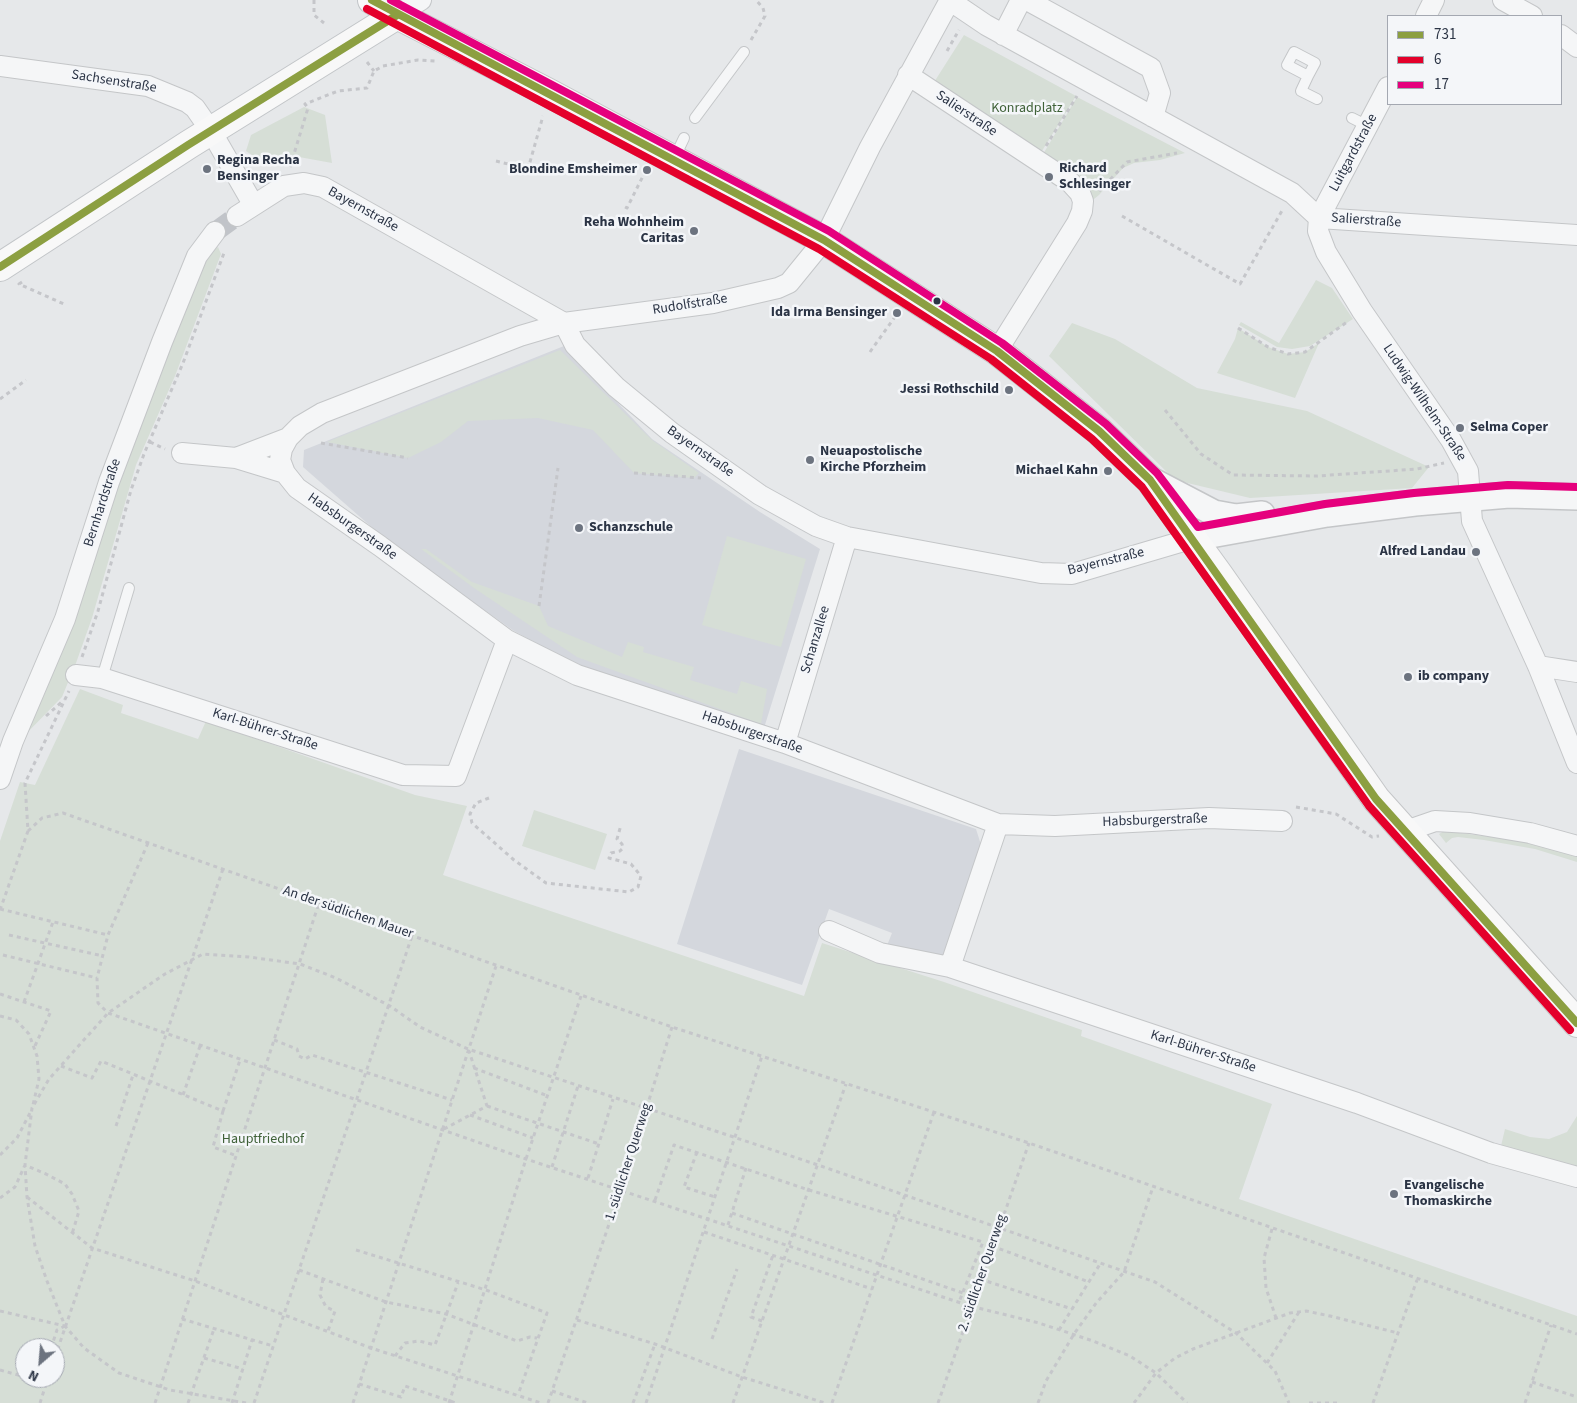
<!DOCTYPE html>
<html>
<head>
<meta charset="utf-8">
<style>
  body { margin:0 }
  #map { position:relative; width:1577px; height:1403px; overflow:hidden; background:#e6e8ea; font-family:"Source Sans 3",sans-serif }
  canvas { display:block }
  .legend { position:absolute; left:1387px; top:15px; width:175px; height:90px; box-sizing:border-box; background:#f4f6f9; border:1px solid #a4a8b1; margin:0; padding:6px 9px; list-style:none; font-size:15px; color:#2b3445 }
  .legend li { display:flex; align-items:center; gap:10px; height:25px }
  .legend b { width:25px; border:1px solid #a4a8b1 }
  .north { position:absolute; left:15px; top:1338px; width:50px; height:50px; box-sizing:border-box; background:#f4f6f9; border:1px solid #a4a8b1; border-radius:50%; rotate:207deg; font-size:14px; font-weight:700; line-height:20px; text-align:center; color:#2b3445 }
  .north::after { content:''; display:block; margin:auto; width:18px; height:22px; background:#6c737f; clip-path:polygon(50% 0,100% 100%,50% 72%,0 100%) }
</style>
</head>
<body>
<div id="map">
<canvas width="1577" height="1403"></canvas>
<ul class="legend">
<li><b style="height:6px;background:#8c9f41"></b>731</li>
<li><b style="height:6px;background:#e4002b"></b>6</li>
<li><b style="height:6px;background:#e5007d"></b>17</li>
</ul>
<div class="north">N</div>
</div>
<script>
const ctx = document.querySelector('canvas').getContext('2d');
ctx.lineJoin = 'round';
function paint(path, color) {
  ctx.fillStyle = color;
  ctx.fill(path, 'evenodd');
}
function poly(rows) {
  const path = new Path2D();
  for (const r of rows) {
    path.moveTo(r[0], r[1]);
    for (let i = 2; i < r.length; i += 2) path.lineTo(r[i], r[i + 1]);
  }
  return path;
}
function trace(path, color, width, dash) {
  ctx.strokeStyle = color;
  ctx.lineWidth = width;
  ctx.lineCap = dash ? 'butt' : 'round';
  ctx.setLineDash(dash || []);
  ctx.stroke(path);
}
function drawText(font, color, halo, rows, align = 'center') {
  ctx.font = font + ' "Source Sans 3",sans-serif';
  ctx.lineWidth = 5;
  ctx.setLineDash([]);
  ctx.textBaseline = 'middle';
  ctx.strokeStyle = halo;
  ctx.fillStyle = color;
  for (const [text, x, y, turn = 0] of rows) {
    ctx.save();
    ctx.translate(x, y);
    ctx.rotate((+turn || 0) * Math.PI / 180);
    ctx.textAlign = isNaN(turn) ? turn : align;
    if (halo) ctx.strokeText(text, 0, 0);
    ctx.fillText(text, 0, 0);
    ctx.restore();
  }
}
const built = poly([
  [564,346,652,439,760,512,820,549,764,728,573,663,514,631,391,544,303,467,304,450],
  [739,749,976,829,982,848,943,958,886,948,892,933,829,909,802,985,677,944]
]);
const green = poly([
  [964,35,1076,96,1037,159,931,87],
  [1077,97,1185,153,1160,160,1134,163,1123,168,1099,195,1084,207,1039,161],
  [304,107,325,115,332,163,288,155,264,163,246,151,251,135],
  [218,247,221,254,175,376,136,465,92,618,76,663,62,697,23,737,108,502,207,250,212,251],
  [1316,280,1332,288,1353,319,1310,346,1292,349,1277,347,1239,325,1241,322,1279,343],
  [1072,323,1115,339,1197,388,1307,411,1429,467,1412,488,1250,498,1175,480,1049,356],
  [1238,328,1268,347,1288,354,1305,352,1319,343,1295,398,1217,373,1235,339],
  [560,350,652,440,699,473,694,478,634,473,593,430,538,418,468,421,441,442,408,458,327,442],
  [727,536,806,559,781,647,702,625],
  [421,549,426,549,472,582,539,606,548,626,622,657,628,642,644,647,643,652,694,667,690,680,737,694,741,681,767,689,761,724,577,657,474,588],
  [80,689,123,705,121,713,198,739,206,721,415,795,467,806,443,875,804,996,822,943,944,982,1082,1030,1081,1036,1272,1104,1239,1199,1577,1316,1577,1403,0,1403,0,841,20,782,35,785],
  [25,1348,55,1348,55,1378,25,1378],
  [534,810,607,834,595,870,522,846],
  [1444,831,1516,840,1577,856,1577,862,1535,849,1484,840,1458,837,1452,838,1446,843,1439,834],
  [1577,1116,1577,1171,1501,1146,1505,1129,1530,1137,1549,1139,1567,1132]
]);
const minorTunnel = poly([
  [215,232,237,216]
]);
const path = poly([
  [314,0,314,15,324,23],
  [751,40,765,16,763,8,756,0],
  [947,51,959,30],
  [367,62,374,71],
  [1046,146,1077,96],
  [496,161,528,169,543,116],
  [290,167,308,108,305,104,338,91,367,88,374,71,383,66,418,60,435,61],
  [1099,191,1127,162,1177,153],
  [625,207,627,208,646,170],
  [1122,216,1240,284,1283,209],
  [22,282,19,284,66,305],
  [1238,328,1268,347,1288,354,1305,352,1347,322],
  [870,352,897,314],
  [0,399,26,380],
  [1165,410,1201,454,1233,475,1317,476,1417,469,1444,463],
  [150,442,165,449],
  [321,443,408,458],
  [634,473,701,478],
  [539,606,558,468],
  [82,657,98,611,131,490,144,454,183,363,224,253],
  [46,716,64,700],
  [489,798,476,803,470,814,472,823,514,860,546,883,629,892,638,887,641,876,631,864,609,858,611,853,620,851,623,848,622,844,617,839,621,825],
  [1296,807,1336,814,1372,837,1379,836],
  [28,831,42,818,63,813,672,1027,1029,1143,1577,1334],
  [148,843,108,935,97,978,98,1003,108,1013,526,1159,970,1306,1039,1323,1093,1341,1130,1356,1156,1373,1187,1403],
  [0,909,108,935],
  [0,910,28,831,25,783,69,691],
  [9,935,103,956],
  [3,955,97,978],
  [0,994,51,1011,34,1048],
  [24,1002,53,922],
  [0,1016,16,1020,29,1034,37,1056,39,1079,33,1105],
  [274,1040,297,1049,299,1056,305,1059,312,1055,452,1100],
  [61,1066,92,1078,101,1061,223,1111,213,1147,237,1156],
  [474,1068,548,1096],
  [183,1095,200,1046],
  [487,1106,599,1144],
  [223,1111,240,1060],
  [470,1115,533,1138],
  [116,1126,133,1075],
  [444,1129,487,1106,469,1051],
  [697,1152,684,1187,715,1197],
  [0,1155,17,1138,31,1111],
  [552,1167,578,1086],
  [588,1178,613,1099],
  [27,1197,92,1248,195,1281,371,1348,541,1403],
  [0,1198,15,1187,25,1165,46,1174,65,1184,72,1194,79,1211,72,1234],
  [655,1200,674,1145,809,1190,983,1242,959,1302],
  [732,1213,963,1293],
  [728,1225,746,1168],
  [1272,1229,1264,1258,1266,1288,1276,1318],
  [704,1232,872,1289],
  [992,1246,1089,1282],
  [356,1250,486,1290,547,1313,518,1395],
  [299,1270,386,1302,446,1314,517,1341,530,1337,537,1338],
  [323,1279,320,1295,326,1307,335,1311,328,1331],
  [980,1279,1072,1309],
  [0,1311,65,1326],
  [182,1319,273,1346],
  [577,1320,655,1344,742,1377,825,1403],
  [762,1321,751,1317,773,1255],
  [1059,1330,1100,1264],
  [712,1339,737,1269],
  [51,1348,57,1330,65,1326],
  [395,1356,405,1343,419,1341,435,1345,458,1283],
  [55,1357,223,869],
  [204,1358,243,1369],
  [1267,1363,1299,1312],
  [0,1370,25,1377],
  [29,1378,40,1381,41,1378],
  [1532,1382,1577,1397],
  [359,1384,401,1397,405,1386,456,1403],
  [552,1391,588,1403],
  [40,1403,48,1378],
  [155,1403,319,903],
  [188,1403,214,1329],
  [232,1403,252,1340],
  [246,1403,170,1390,119,1373,84,1348,65,1326,47,1281,35,1246,27,1197,25,1165,32,1108,49,1079,108,1013,165,974,203,954,249,957,300,964,336,978,390,1006,420,1027,468,1049,818,1165,1155,1282,1236,1333,1275,1371,1289,1403],
  [254,1403,412,936],
  [353,1403,496,966],
  [449,1403,526,1159,581,996],
  [548,1403,621,1189,672,1027],
  [633,1403,655,1344],
  [646,1403,762,1056],
  [733,1403,846,1084],
  [832,1403,934,1112],
  [938,1403,1029,1143],
  [1038,1403,1046,1381,1074,1334,1097,1302,1124,1272,1153,1187],
  [1134,1403,1156,1373,1175,1358,1193,1349,1290,1313,1306,1311,1330,1316,1398,1333],
  [1309,1403,1338,1403],
  [1373,1403,1417,1280],
  [1525,1403,1551,1325]
]);
const service = poly([
  [1308,76,1287,65,1294,52,1315,63,1308,76,1301,91,1317,99],
  [695,118,744,52],
  [1352,118,1368,126],
  [674,159,684,138],
  [102,678,129,588]
]);
const minor = poly([
  [949,0,986,25,1292,193,1319,218,1577,235],
  [1027,0,1151,68,1160,93,1153,117],
  [1503,0,1532,16],
  [397,15,421,0],
  [1426,16,1434,0],
  [1003,35,1021,0],
  [1561,35,1577,47],
  [0,66,148,86,187,102,195,108,211,131,253,204],
  [908,75,1070,182,1080,193,1083,201,1082,211,1077,223,997,351],
  [1388,87,1319,218,1318,231,1326,252,1362,311,1451,440,1468,471,1472,521,1538,666,1577,763],
  [237,216,284,186,304,183,323,187,564,323,575,345,616,387,672,433,760,495,816,526,847,537,1041,573,1072,574,1194,538],
  [182,453,236,458,285,473,297,488,380,546,507,640,577,675,785,743,998,824,1055,826,1209,818,1282,821],
  [236,458,288,438],
  [285,473,280,460,282,449,288,438,300,426,322,413,520,336,564,323,713,303,778,288,789,283,824,240,870,147,950,0],
  [1538,666,1577,672],
  [76,675,102,678,403,775,456,776,507,640],
  [785,743,847,537],
  [0,779,13,741,65,619,109,482,162,342,197,256,215,232],
  [1406,831,1435,821,1470,823,1530,833,1577,846],
  [829,931,880,953,950,967,1357,1103,1491,1153,1577,1177],
  [950,967,998,824]
]);
const tertiary = poly([
  [1151,480,1214,513,1236,517,1262,514],
  [1194,538,1327,514,1415,503,1509,495,1577,497]
]);
const secondary = poly([
  [397,15,549,93,824,240,997,351,1099,431,1150,480,1219,575,1376,799,1577,1023]
]);
const primary = poly([
  [0,267,188,145,397,15,372,0]
]);
const bus1 = poly([
  [372,0,824,240,997,351,1099,431,1150,480,1376,799,1577,1023],
  [0,267,188,145,397,15]
]);
const bus2 = poly([
  [367,9,819,249,991,359,1092,439,1142,487,1369,806,1570,1030]
]);
const bus3 = poly([
  [391,0,829,231,1002,343,1106,424,1157,473,1198,527,1325,504,1414,493,1508,485,1577,487]
]);
const markers = [
  [207,169,5,"#6c737f"],
  [647,170,5,"#6c737f"],
  [1049,177,5,"#6c737f"],
  [694,231,5,"#6c737f"],
  [937,301,4.5,"#2b3445"],
  [897,313,5,"#6c737f"],
  [1009,390,5,"#6c737f"],
  [1460,428,5,"#6c737f"],
  [810,460,5,"#6c737f"],
  [1108,471,5,"#6c737f"],
  [579,528,5,"#6c737f"],
  [1476,552,5,"#6c737f"],
  [1408,677,5,"#6c737f"],
  [1394,1194,5,"#6c737f"]
];
const streetNames = [
  ["Sachsenstraße",114,82,9],
  ["Salierstraße",966,114,34],
  ["Luitgardstraße",1354,153,-62],
  ["Bayernstraße",363,210,29],
  ["Salierstraße",1366,221,4],
  ["Rudolfstraße",690,305,-9],
  ["Ludwig-Wilhelm-Straße",1424,403,56],
  ["Bayernstraße",700,452,35],
  ["Bernhardstraße",103,503,-72],
  ["Habsburgerstraße",352,527,35],
  ["Bayernstraße",1106,562,-14],
  ["Schanzallee",816,640,-73],
  ["Karl-Bührer-Straße",265,730,18],
  ["Habsburgerstraße",752,733,19],
  ["Habsburgerstraße",1155,821,-2],
  ["An der südlichen Mauer",348,913,19],
  ["Karl-Bührer-Straße",1203,1052,18],
  ["1. südlicher Querweg",629,1162,-72],
  ["2. südlicher Querweg",983,1273,-71]
];
const parkNames = [
  ["Konradplatz",1027,109],
  ["Hauptfriedhof",263,1140]
];
const poiNames = [
  ["Regina Recha",217,161],
  ["Bensinger",217,177],
  ["Richard",1059,169],
  ["Schlesinger",1059,185],
  ["Blondine Emsheimer",637,170,"right"],
  ["Reha Wohnheim",684,223,"right"],
  ["Caritas",684,239,"right"],
  ["Ida Irma Bensinger",887,313,"right"],
  ["Jessi Rothschild",999,390,"right"],
  ["Selma Coper",1470,428],
  ["Neuapostolische",820,452],
  ["Kirche Pforzheim",820,468],
  ["Michael Kahn",1098,471,"right"],
  ["Schanzschule",589,528],
  ["Alfred Landau",1466,552,"right"],
  ["ib company",1418,677],
  ["Evangelische",1404,1186],
  ["Thomaskirche",1404,1202]
];
paint(built, '#d4d7dd');
paint(green, '#d6ded6');
trace(minorTunnel, '#c1c4c9', 20, [20, 10]);
trace(service, '#c4c6c8', 12);
trace(minor, '#c4c6c8', 22);
trace(tertiary, '#c4c6c8', 28);
trace(secondary, '#c4c6c8', 30);
trace(primary, '#c2c5c8', 30);
trace(path, '#c5c6ca', 3, [4, 4]);
trace(service, '#f5f6f7', 10);
trace(minor, '#f5f6f7', 20);
trace(tertiary, '#f5f6f7', 25);
trace(secondary, '#f8f8f8', 28);
trace(primary, '#f8f8f8', 28);
trace(bus1, '#8c9f41', 8);
trace(bus2, '#e4002b', 8);
trace(bus3, '#e5007d', 8);
for (const [x, y, r, color] of markers) {
  const dot = new Path2D();
  dot.arc(x, y, r, 0, 2 * Math.PI);
  ctx.fillStyle = color;
  ctx.fill(dot);
  trace(dot, '#f4f6f9', 2);
}
drawText('14px', '#2b3445', '#f4f6f9', streetNames);
drawText('14px', '#3f6138', '#f4f6f9', parkNames);
drawText('bold 14px', '#2b3445', '#f4f6f9', poiNames, 'left');
</script>
</body>
</html>
